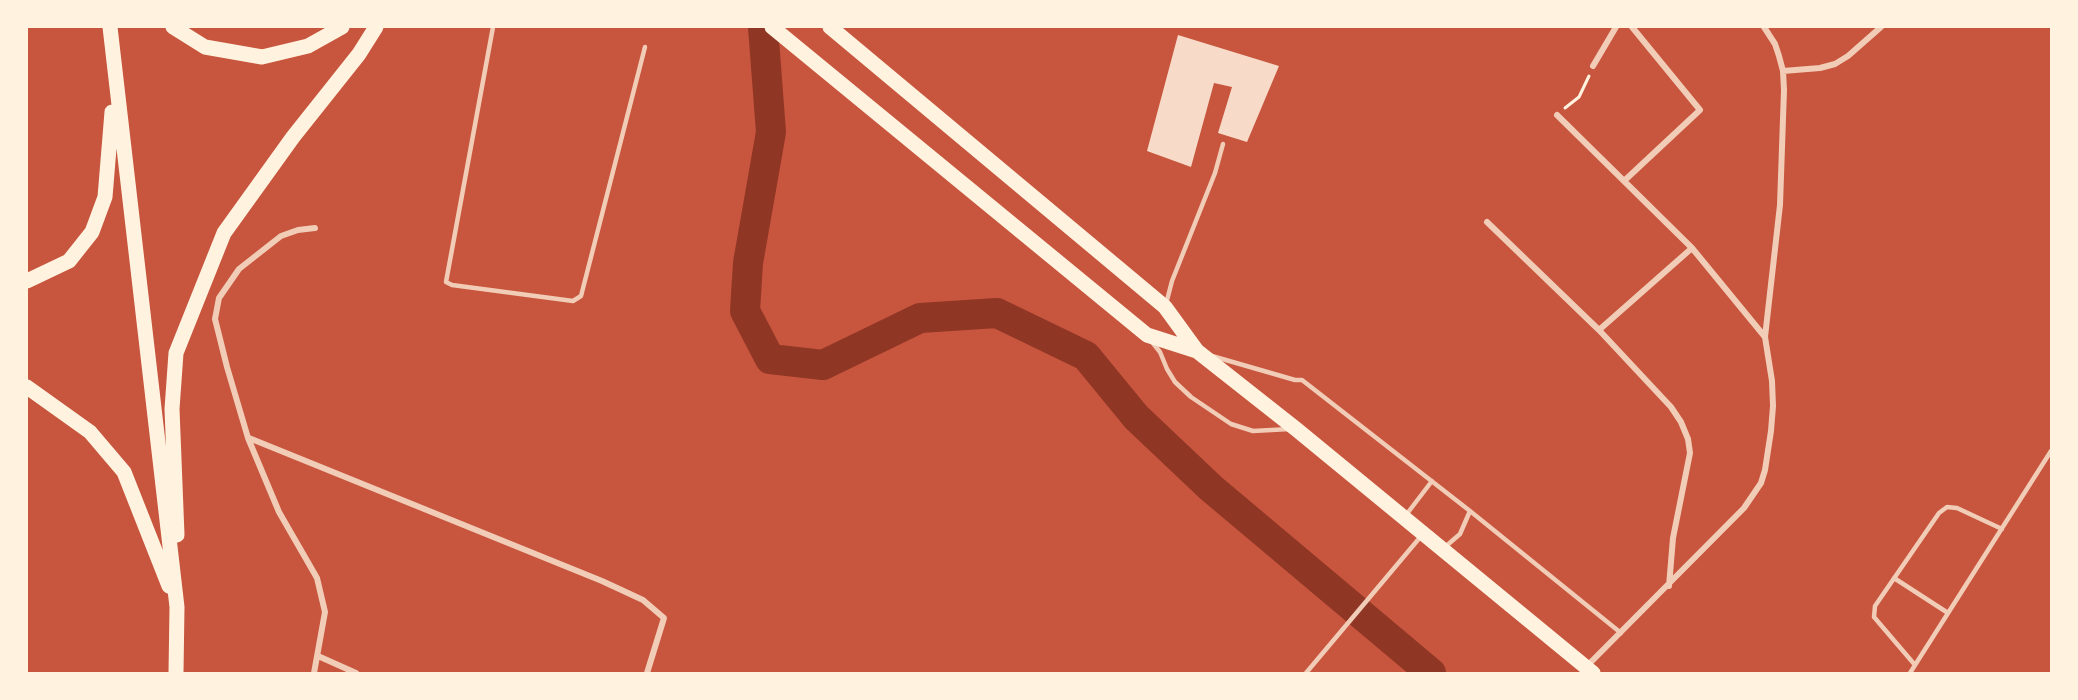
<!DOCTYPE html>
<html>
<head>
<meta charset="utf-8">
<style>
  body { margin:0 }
  #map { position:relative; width:2078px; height:700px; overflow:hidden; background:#c8553d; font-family:"Playfair Display",serif }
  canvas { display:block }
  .frame { position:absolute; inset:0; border:28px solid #fff3e0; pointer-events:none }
</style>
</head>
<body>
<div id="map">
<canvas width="2078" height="700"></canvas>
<div class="frame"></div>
</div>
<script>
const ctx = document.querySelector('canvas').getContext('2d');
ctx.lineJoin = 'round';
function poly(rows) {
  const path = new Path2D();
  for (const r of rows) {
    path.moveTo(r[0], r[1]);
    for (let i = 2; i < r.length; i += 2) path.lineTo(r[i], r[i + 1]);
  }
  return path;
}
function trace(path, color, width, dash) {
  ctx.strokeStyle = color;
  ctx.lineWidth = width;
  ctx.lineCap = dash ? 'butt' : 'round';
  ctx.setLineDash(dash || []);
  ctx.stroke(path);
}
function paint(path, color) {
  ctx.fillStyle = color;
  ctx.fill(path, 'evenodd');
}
const river = poly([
  [763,27,771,132,748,263,745,311,770,359,823,365,920,318,997,313,1086,356,1136,417,1211,488,1431,673]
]);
const building = poly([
  [1178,35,1279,66,1247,142,1218,133,1232,87,1214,83,1191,167,1147,151]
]);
const path = poly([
  [1565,108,1579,97,1589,76]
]);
const service = poly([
  [493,27,446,282,452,285,573,301,581,296,645,47],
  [1166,304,1172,281,1215,173,1223,144],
  [1152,342,1160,352,1167,369,1175,382,1191,397,1231,424,1253,431,1290,429],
  [1212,356,1295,380,1302,380,1470,511,1621,633],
  [1406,515,1432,481],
  [1445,547,1460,534,1470,511],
  [1894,578,1948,613],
  [1915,665,1874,617,1875,606,1939,513,1947,507,1957,508,2002,529],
  [1306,673,1422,535],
  [1910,673,2051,451]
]);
const minor = poly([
  [1593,66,1616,27],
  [1783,71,1820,68,1835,64,1848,56,1881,27],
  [1557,115,1692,248,1765,337],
  [1624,181,1700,110,1632,27],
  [1487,222,1599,330,1671,407,1681,422,1688,439,1690,453,1673,538,1669,586],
  [1599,330,1692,248],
  [249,438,602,581,643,600,664,618,647,673],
  [318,656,356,673],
  [1586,667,1744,508,1761,483,1765,470,1771,431,1773,406,1772,381,1765,337,1780,205,1784,90,1783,71,1779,56,1775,44,1764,27],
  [314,673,325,612,317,578,279,512,248,438,227,367,215,319,219,298,239,269,281,236,298,230,315,228]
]);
const primary = poly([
  [772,27,1147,335,1197,351],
  [830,27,1165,307,1197,351,1296,429,1593,673]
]);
const trunk = poly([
  [110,27,177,607,176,673],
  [173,27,205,47,262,57,308,46,342,27],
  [27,281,69,261,92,232,105,197,112,112],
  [27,387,90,432,124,472,169,586],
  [177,535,172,409,176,353,224,233,293,137,359,54,376,27]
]);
trace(river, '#8f3625', 30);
paint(building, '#f7dbc8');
trace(path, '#fff3e0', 3);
trace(service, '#f1ccb7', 4.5);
trace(minor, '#f1ccb7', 6);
trace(primary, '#fff3e0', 15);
trace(trunk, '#fff3e0', 15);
</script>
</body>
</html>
